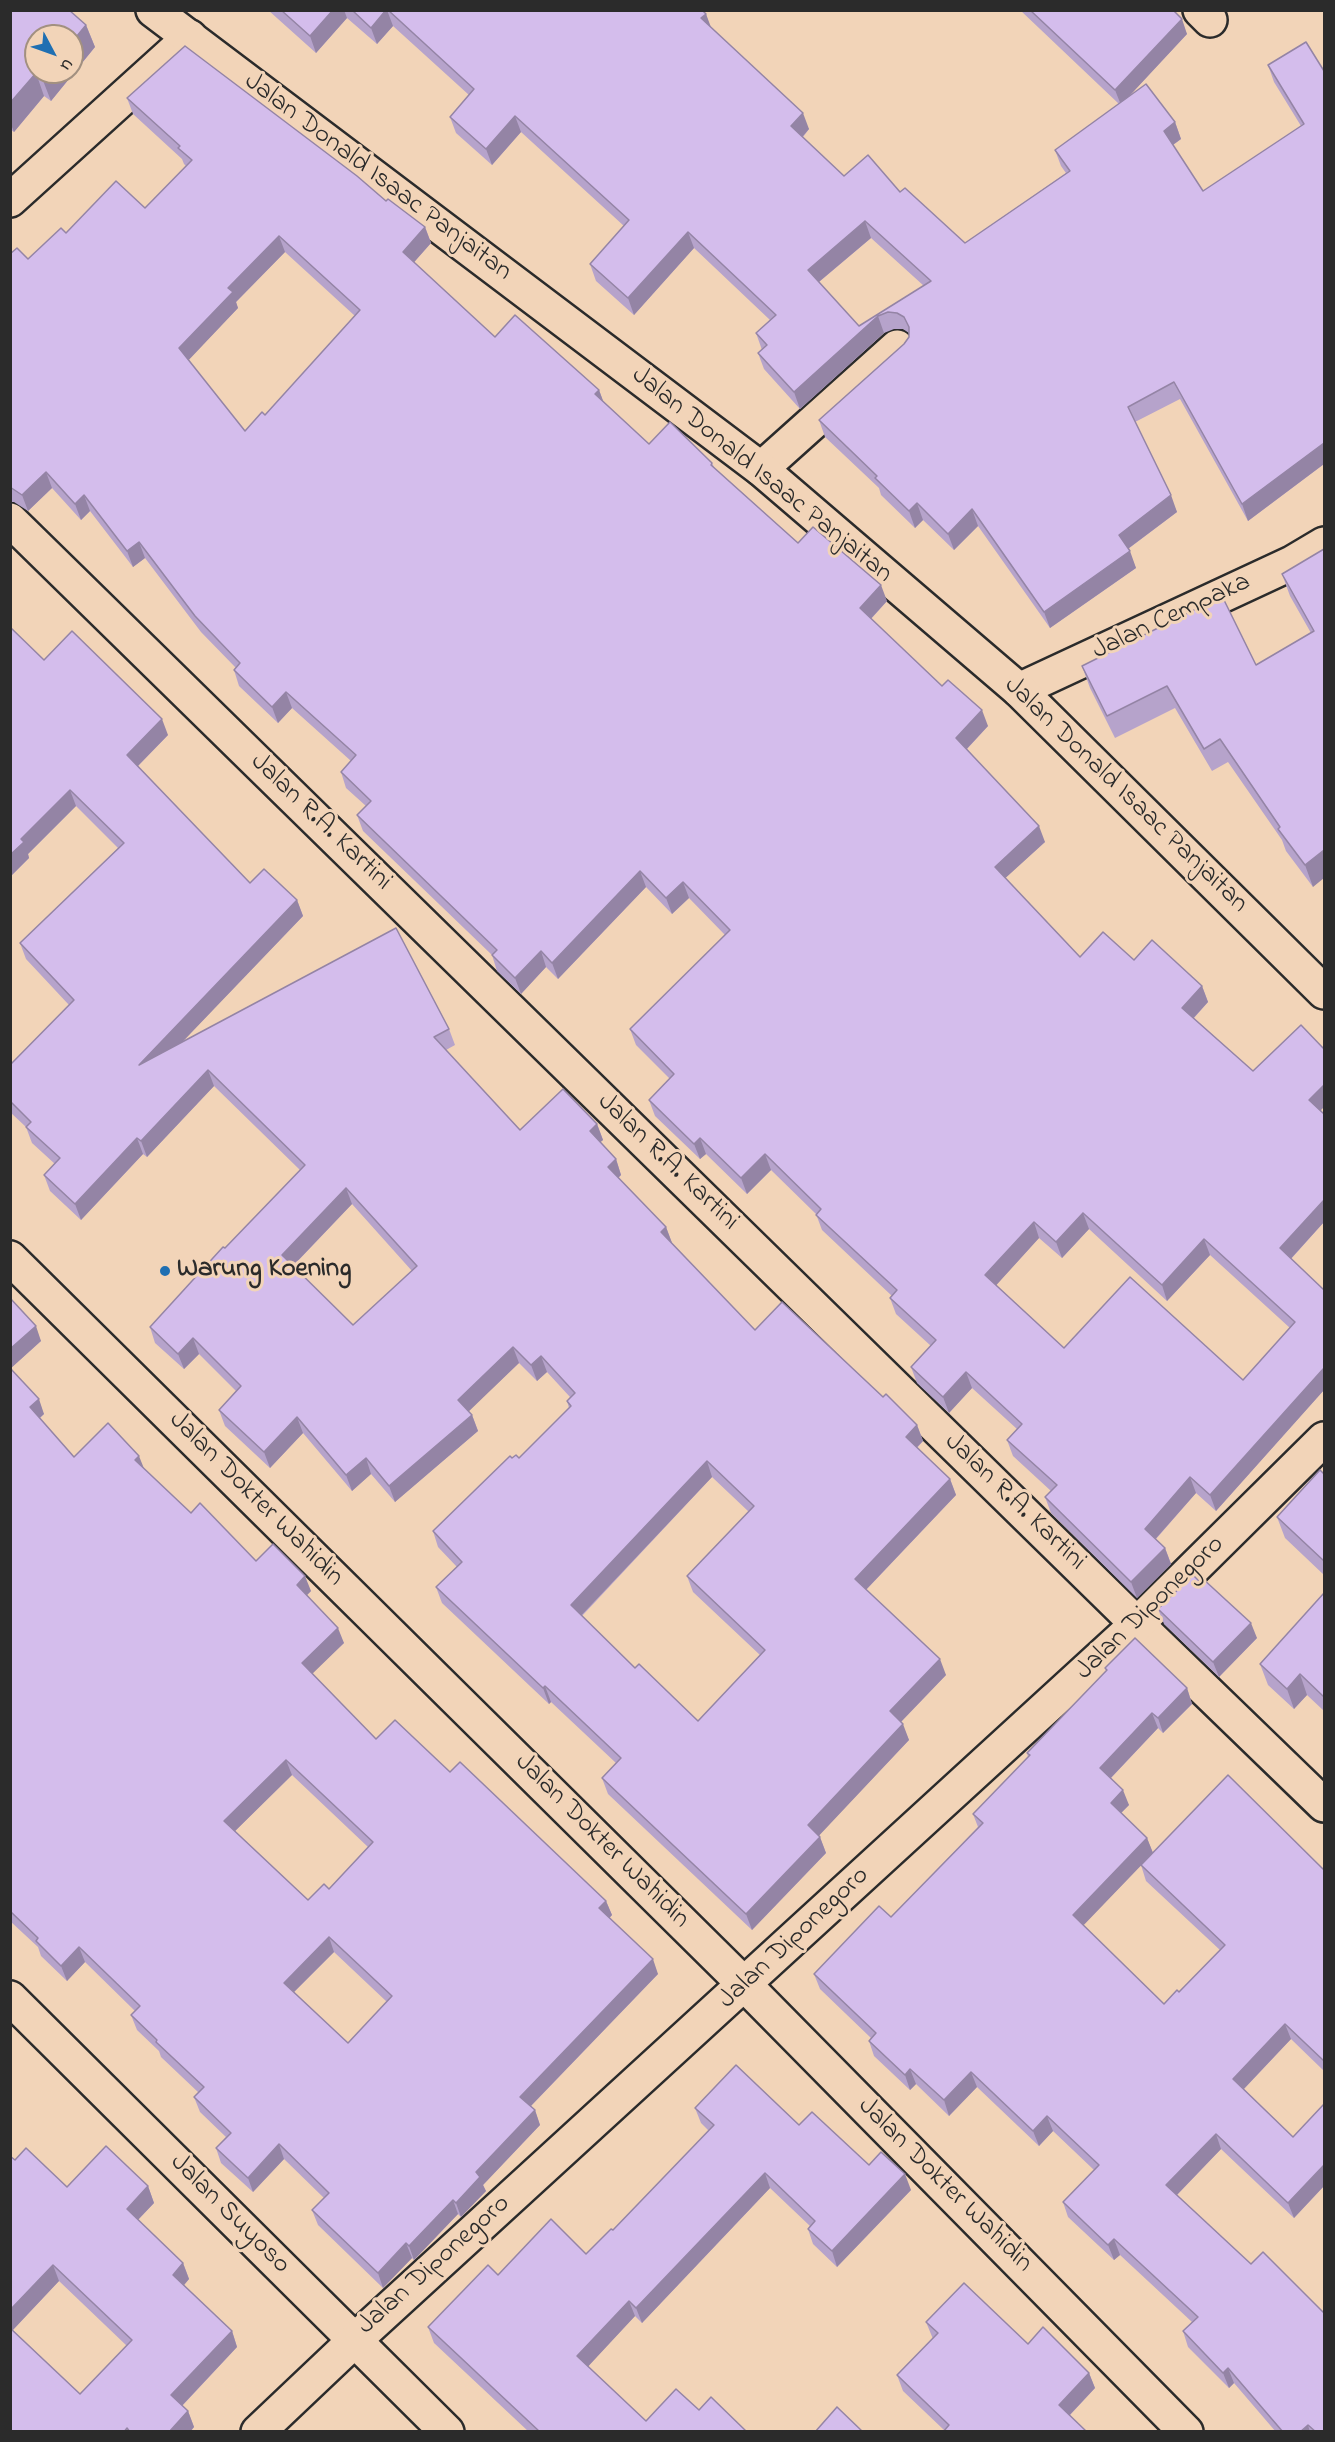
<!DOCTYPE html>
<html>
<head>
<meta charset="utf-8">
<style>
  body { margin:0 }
  #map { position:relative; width:1335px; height:2442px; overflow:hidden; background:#f2d4b8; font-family:"Indie Flower",sans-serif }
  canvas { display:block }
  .frame { position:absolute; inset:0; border:12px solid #2b2b2b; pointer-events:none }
  .north { position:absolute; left:24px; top:24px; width:60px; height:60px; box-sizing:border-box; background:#f2d4b8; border:2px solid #a29080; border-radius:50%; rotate:131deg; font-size:16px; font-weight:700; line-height:24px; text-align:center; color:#2b2b2b }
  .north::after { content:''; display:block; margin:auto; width:21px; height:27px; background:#1f6fb2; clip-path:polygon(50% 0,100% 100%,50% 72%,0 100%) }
</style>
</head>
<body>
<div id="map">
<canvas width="1335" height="2442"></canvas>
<div class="frame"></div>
<div class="north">U</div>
</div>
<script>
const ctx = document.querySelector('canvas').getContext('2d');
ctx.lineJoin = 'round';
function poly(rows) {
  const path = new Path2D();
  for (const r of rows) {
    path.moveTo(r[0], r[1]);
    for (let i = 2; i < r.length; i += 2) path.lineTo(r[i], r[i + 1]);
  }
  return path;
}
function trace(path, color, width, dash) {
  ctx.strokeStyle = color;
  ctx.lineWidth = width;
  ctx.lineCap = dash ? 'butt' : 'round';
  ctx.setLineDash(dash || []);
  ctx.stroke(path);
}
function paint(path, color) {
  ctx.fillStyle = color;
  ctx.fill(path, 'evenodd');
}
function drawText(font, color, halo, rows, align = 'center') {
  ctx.font = font + ' "Indie Flower",sans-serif';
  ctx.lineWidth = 6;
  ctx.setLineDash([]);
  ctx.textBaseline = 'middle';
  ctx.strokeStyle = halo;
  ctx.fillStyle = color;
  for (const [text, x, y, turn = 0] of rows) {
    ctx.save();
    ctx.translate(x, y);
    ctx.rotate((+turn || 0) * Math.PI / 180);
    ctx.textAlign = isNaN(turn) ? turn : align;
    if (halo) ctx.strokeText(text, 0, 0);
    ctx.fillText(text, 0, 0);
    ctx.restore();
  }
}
const minor = poly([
  [1200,10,1210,20],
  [10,200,190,37],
  [761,469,897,347],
  [10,520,1137,1624,1324,1805],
  [1019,690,1292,563,1324,544],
  [10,1258,745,1985,1186,2432],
  [10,1998,447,2432]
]);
const tertiary = poly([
  [258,2432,355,2340,1137,1624,1324,1439]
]);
const secondary = poly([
  [153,10,761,469,1019,690,1324,992]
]);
const wall = poly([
  [10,10,86,25,95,47,51,101,44,96,14,132,10,129],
  [268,10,702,10,706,14,710,27,809,129,803,137,844,176,900,192,965,243,1066,173,1061,166,1055,150,1119,104,1020,10,1173,10,1187,34,1130,95,1175,122,1181,139,1173,145,1203,191,1301,126,1274,82,1268,65,1324,71,1324,464,1248,521,1180,399,1135,422,1177,512,1128,549,1136,568,1050,628,978,526,954,550,923,520,915,528,881,495,879,488,825,437,819,420,904,344,909,337,909,333,903,329,894,329,884,333,800,409,764,369,758,353,762,350,756,333,770,320,694,248,634,315,596,281,590,264,624,226,521,132,492,165,456,133,450,117,469,95,393,26,377,44,347,18,316,53],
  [871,238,924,286,859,326,819,282],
  [127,98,386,201,425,227,431,243,414,262,495,337,599,390,603,401,649,444,712,463,714,467,798,543,887,601,871,619,942,686,988,726,967,749,1045,842,1005,878,1080,957,1134,960,1202,986,1208,1002,1194,1018,1253,1071,1321,1110,1324,1114,1324,1222,1291,1259,1324,1290,1324,1390,1216,1511,1196,1493,1156,1539,1165,1548,1171,1564,1137,1598,1051,1513,1045,1497,1051,1491,1013,1456,1007,1440,1017,1429,972,1388,949,1413,917,1383,911,1367,931,1346,896,1314,890,1298,892,1296,822,1230,816,1214,771,1170,747,1194,706,1154,700,1159,655,1116,649,1100,670,1079,636,1045,630,1029,725,935,689,898,672,914,646,887,558,979,546,967,521,994,497,971,492,955,363,831,357,815,366,806,346,788,341,772,351,761,292,708,278,723,239,686,234,670,236,668,201,632,145,558,133,567,90,511,81,520,52,488,28,511,14,502,10,502,10,254,28,259,66,233,145,208,186,166,184,164,182,159,133,114],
  [285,252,355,316,265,415,245,431,188,360,238,308,236,302],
  [1089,1229,1167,1301,1210,1255,1290,1328,1243,1380,1064,1348,996,1285,1039,1238,1062,1258],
  [1324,549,1313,887,1286,851,1282,840,1228,762,1212,771,1175,708,1115,738,1090,688,1082,666,1256,665,1311,633,1290,596,1282,574],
  [44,660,168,735,138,766,250,883,297,900,303,916,183,1041,449,1029,455,1045,446,1050,520,1130,597,1124,603,1140,600,1142,616,1159,621,1175,618,1178,666,1227,672,1243,755,1330,883,1397,917,1425,923,1441,917,1448,950,1479,956,1495,866,1590,946,1675,901,1722,909,1740,819,1835,826,1853,752,1930,608,1794,602,1778,616,1763,551,1702,549,1704,442,1603,436,1587,457,1567,438,1547,433,1531,512,1458,519,1458,569,1408,567,1401,570,1397,547,1372,537,1381,519,1363,468,1411,472,1415,478,1431,395,1502,371,1474,352,1491,303,1433,270,1468,225,1426,219,1410,236,1391,199,1354,184,1369,155,1343,150,1327,300,1170,214,1086,147,1157,143,1154,81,1220,50,1191,44,1175,55,1164,32,1143,26,1127,10,1112,10,1065,69,1005,26,959,20,943,118,848,76,806,28,854,29,858,10,877],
  [352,1204,412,1271,353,1325,293,1266],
  [712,1477,749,1512,687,1576,693,1592,760,1655,698,1721,635,1668,582,1616],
  [10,1298,41,1341,11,1368,44,1414,40,1418,74,1457,143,1468,191,1513,256,1561,311,1591,307,1595,344,1643,312,1673,376,1739,450,1772,606,1901,612,1915,609,1918,658,1974,531,2106,535,2110,540,2125,483,2185,486,2191,461,2217,458,2214,414,2260,412,2258,383,2288,318,2225,312,2210,324,2198,284,2159,253,2192,221,2163,216,2148,226,2137,200,2112,194,2097,199,2093,161,2057,159,2051,137,2030,131,2015,135,2011,85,1962,67,1981,41,1956,38,1947,10,1921],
  [292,1775,368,1847,329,1889,308,1900,235,1831],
  [334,1952,387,2002,348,2043,294,1992],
  [1324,1474,1324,1575,1285,1538,1277,1517],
  [1199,1581,1257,1638,1219,1677,1164,1624,1158,1609],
  [1324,1593,1324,1711,1307,1695,1294,1709,1268,1685,1260,1664],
  [1105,1668,1187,1688,1192,1704,1163,1733,1158,1728,1111,1778,1129,1805,1121,1813,1147,1838,1153,1853,1083,1925,1164,2004,1179,1992,1220,1950,1146,1881,1141,1865,1324,1870,1324,2071,1291,2039,1244,2089,1293,2137,1324,2104,1324,2186,1294,2218,1221,2149,1177,2195,1324,2432,1276,2432,1234,2383,1229,2388,1188,2347,1183,2331,1192,2322,1120,2255,1114,2260,1068,2217,1063,2202,1094,2170,1053,2131,1039,2146,977,2087,949,2116,916,2084,910,2090,874,2056,869,2041,871,2038,820,1989,814,1974,891,1917,978,1827,973,1814,1028,1757,1027,1753,1106,1671],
  [695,2108,799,2125,911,2190,837,2267,813,2244,808,2229,810,2226,770,2188,642,2323,635,2316,588,2366,646,2421,699,2410,747,2432,529,2432,434,2343,428,2327,498,2275,586,2254,613,2230,709,2131,701,2123],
  [15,2160,67,2187,148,2186,154,2203,138,2220,183,2263,189,2279,184,2285,232,2331,237,2347,182,2406,188,2411,194,2427,190,2432,10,2432],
  [59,2281,127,2346,80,2394,13,2330],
  [926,2322,1028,2344,1089,2373,1095,2388,1070,2415,944,2430,903,2391,897,2375,933,2339]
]);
const shadedWall = poly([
  [333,10,344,10,347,18,316,53,310,36],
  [386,10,387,10,393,26,377,44,371,28],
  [706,14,712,30,701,18],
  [1182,19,1187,34,1121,105,1115,90],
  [86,25,95,47,51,101,42,78,48,72,72,72,72,42],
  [36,73,44,96,14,132,10,122,10,103],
  [803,113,809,129,797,143,791,126],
  [515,116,521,132,492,165,486,149],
  [1175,122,1181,139,1170,147,1164,131],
  [865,221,871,238,814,286,808,270],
  [425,227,431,243,409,268,403,252],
  [688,232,694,248,634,315,628,298],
  [279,236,285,252,236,302,238,308,185,364,179,348,228,288],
  [878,316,884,333,800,409,794,392],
  [599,390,605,406,595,394],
  [1324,443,1324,464,1248,521,1242,504],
  [46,472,52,488,28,511,22,495],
  [84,495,90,511,81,520,75,504],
  [1171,495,1177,512,1125,551,1119,535],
  [917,503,923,520,915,528,909,511],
  [972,509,978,526,954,550,948,534],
  [139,542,145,558,133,567,127,551],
  [1130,551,1136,568,1050,628,1044,612],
  [881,585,887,601,866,624,860,608],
  [286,692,292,708,278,723,272,707],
  [982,710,988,726,962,754,956,738],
  [162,719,168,735,133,771,127,755],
  [70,790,76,806,28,854,29,858,10,877,10,855,21,839],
  [1039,826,1045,842,1000,883,995,867],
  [1324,850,1324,878,1313,887,1305,865],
  [640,871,646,887,558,979,552,963],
  [683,882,689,898,672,914,666,898],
  [297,900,303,916,145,1081,139,1065],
  [541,951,546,967,521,994,515,978],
  [1202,986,1208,1002,1188,1024,1182,1008],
  [208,1070,214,1086,147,1157,141,1141],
  [1324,1085,1324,1107,1315,1116,1309,1100],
  [597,1124,603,1140,595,1147,590,1131],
  [137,1138,143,1154,81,1220,75,1204],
  [700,1138,706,1154,700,1159,694,1144],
  [765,1154,771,1170,747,1194,741,1178],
  [616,1159,621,1175,613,1183,608,1167],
  [346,1188,352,1204,288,1271,282,1255],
  [1324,1200,1324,1222,1286,1264,1280,1248],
  [1083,1213,1089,1229,1062,1258,1056,1242],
  [1034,1222,1039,1238,991,1291,985,1275],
  [666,1227,672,1243,661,1232],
  [1204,1239,1210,1255,1167,1301,1162,1285],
  [36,1326,41,1341,10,1369,10,1349],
  [193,1338,199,1354,184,1369,178,1354],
  [513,1347,519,1363,464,1416,458,1400],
  [541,1356,547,1372,537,1381,531,1365],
  [1324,1368,1324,1390,1216,1511,1210,1495],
  [966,1372,972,1388,949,1413,943,1397],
  [39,1399,44,1414,35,1422,30,1407],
  [472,1415,478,1431,395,1502,389,1486],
  [297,1417,303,1433,270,1468,264,1452],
  [917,1425,923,1441,911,1453,906,1437],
  [139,1456,145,1471,135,1460],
  [366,1458,371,1474,352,1491,346,1475],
  [707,1461,712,1477,576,1621,571,1605],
  [1190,1477,1196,1493,1151,1544,1145,1529],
  [950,1479,956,1495,861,1595,855,1579],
  [1165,1548,1171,1564,1137,1598,1131,1582],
  [305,1576,311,1591,302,1600,297,1585],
  [1251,1623,1257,1638,1219,1677,1213,1662],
  [338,1628,344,1643,308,1678,302,1663],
  [940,1659,946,1675,896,1727,890,1711],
  [1300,1674,1307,1695,1294,1709,1287,1689],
  [545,1686,551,1702,549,1704,543,1688],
  [1187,1688,1192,1704,1163,1733,1158,1718],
  [1152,1713,1158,1728,1106,1783,1100,1768],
  [903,1724,909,1740,814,1841,808,1825],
  [286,1760,292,1775,230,1836,224,1821],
  [1123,1790,1129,1805,1116,1818,1111,1803],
  [820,1837,826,1853,752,1930,746,1914],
  [1147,1838,1153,1853,1079,1930,1073,1915],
  [606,1901,612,1915,605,1923,599,1908],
  [329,1937,334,1952,289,1997,284,1983],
  [79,1947,85,1962,67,1981,61,1966],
  [653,1959,658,1974,526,2111,520,2097],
  [1285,2024,1291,2039,1239,2094,1233,2079],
  [910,2069,916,2084,910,2090,905,2075],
  [971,2072,977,2087,949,2116,944,2100],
  [535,2110,540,2125,483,2185,486,2191,461,2217,456,2203,476,2172],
  [1047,2116,1053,2131,1039,2146,1033,2131],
  [1216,2134,1221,2149,1172,2200,1166,2185],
  [279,2144,284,2159,253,2192,248,2178],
  [1324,2165,1324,2186,1294,2218,1288,2203],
  [765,2173,770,2188,642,2323,636,2308],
  [905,2174,911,2190,837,2267,832,2251],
  [148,2186,154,2203,133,2225,127,2209],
  [453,2200,458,2214,414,2260,409,2246],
  [1114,2239,1120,2255,1114,2260,1108,2245],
  [406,2243,412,2258,383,2288,378,2273],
  [183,2263,189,2279,179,2291,173,2275],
  [53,2265,59,2281,10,2333,10,2310],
  [629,2301,635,2316,583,2372,577,2356],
  [232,2331,237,2347,177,2411,171,2395],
  [1228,2368,1234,2383,1229,2388,1223,2373],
  [1089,2373,1095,2388,1065,2420,1059,2405],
  [188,2411,194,2427,190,2432,169,2432],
  [1308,2425,1310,2432,1300,2432]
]);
const building = poly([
  [10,10,69,10,86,25,72,42,72,36,36,36,36,72,48,72,42,78,36,73,10,103,10,10],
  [281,10,333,10,310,36,281,10],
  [352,10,386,10,371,28,352,10],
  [388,10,702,10,706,14,701,18,803,113,791,126,844,176,868,155,900,192,905,188,965,243,1070,171,1055,150,1146,84,1175,122,1164,131,1203,191,1304,124,1268,65,1306,42,1324,71,1324,443,1242,504,1174,382,1128,407,1171,495,1119,535,1130,551,1044,612,972,509,948,534,917,503,909,511,875,478,877,476,819,420,904,344,909,337,909,327,904,317,897,313,888,312,878,316,794,392,758,353,767,345,756,333,776,315,688,232,628,298,590,264,629,220,515,116,486,149,450,117,474,89,388,10],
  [865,221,931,281,859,326,808,270,865,221],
  [1030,10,1173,10,1182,19,1115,90,1030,10],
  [185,46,357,176,386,201,388,199,425,227,403,252,495,337,515,315,599,390,595,394,649,444,670,422,712,463,711,465,798,543,813,527,881,585,860,608,942,686,948,680,982,710,956,738,1039,826,995,867,1080,957,1103,932,1134,960,1152,940,1202,986,1182,1008,1253,1071,1301,1025,1324,1049,1324,1085,1309,1100,1324,1114,1324,1200,1280,1248,1324,1290,1324,1368,1210,1495,1190,1477,1145,1529,1165,1548,1131,1582,1045,1497,1057,1485,1007,1440,1022,1424,966,1372,943,1397,911,1367,936,1340,890,1298,897,1290,816,1215,821,1209,765,1154,741,1178,700,1138,694,1144,649,1100,674,1074,630,1029,730,930,683,882,666,898,640,871,552,963,541,951,515,978,492,955,497,950,357,815,371,801,341,772,356,755,286,692,272,707,234,670,240,663,195,616,139,542,127,551,84,495,75,504,46,472,22,495,10,487,10,254,17,248,28,259,61,228,66,233,116,181,145,208,192,160,178,148,180,146,127,98,185,46],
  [279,236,360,310,265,415,262,412,245,431,179,348,233,292,228,288,279,236],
  [1083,1213,1162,1285,1204,1239,1295,1322,1243,1380,1130,1277,1064,1348,985,1275,1034,1222,1056,1242,1083,1213],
  [1324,549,1324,850,1305,865,1278,829,1280,827,1220,739,1204,749,1167,686,1107,716,1082,666,1222,596,1256,665,1314,631,1282,574,1324,549],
  [10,627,44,660,72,631,162,719,127,755,250,883,264,869,297,900,139,1065,396,928,449,1029,434,1037,520,1130,563,1089,597,1124,590,1131,616,1159,608,1167,666,1227,661,1232,755,1330,782,1302,883,1397,886,1394,917,1425,906,1437,950,1479,855,1579,940,1659,890,1711,903,1724,808,1825,820,1837,746,1914,602,1778,621,1758,545,1686,543,1688,436,1587,462,1562,433,1531,510,1456,512,1458,516,1455,519,1458,571,1406,567,1401,575,1393,541,1356,531,1365,513,1347,458,1400,472,1415,389,1486,366,1458,346,1475,297,1417,264,1452,219,1410,241,1386,193,1338,178,1354,150,1327,223,1247,225,1248,305,1165,208,1070,141,1141,137,1138,75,1204,44,1175,60,1158,26,1127,31,1122,10,1101,10,1065,74,1000,20,943,124,843,70,790,21,839,24,842,10,855,10,627],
  [346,1188,417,1266,353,1325,282,1255,346,1188],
  [707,1461,754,1506,687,1576,765,1650,698,1721,639,1664,635,1668,571,1605,707,1461],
  [10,1298,36,1326,10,1349,10,1298],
  [10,1368,39,1399,30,1407,74,1457,108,1423,139,1456,135,1460,191,1513,200,1503,256,1561,273,1544,305,1576,297,1585,338,1628,302,1663,376,1739,395,1720,450,1772,460,1762,606,1901,599,1908,653,1959,520,2097,535,2110,476,2172,480,2177,456,2203,453,2200,409,2246,406,2243,378,2273,312,2210,329,2193,279,2144,248,2178,216,2148,231,2133,194,2097,204,2087,156,2042,157,2040,131,2015,140,2006,79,1947,61,1966,36,1941,38,1938,10,1911,10,1368],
  [286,1760,373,1842,329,1889,324,1884,308,1900,224,1821,286,1760],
  [329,1937,392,1996,348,2043,284,1983,329,1937],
  [1320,1470,1324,1474,1324,1561,1277,1517,1320,1470],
  [1193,1575,1199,1581,1202,1578,1251,1623,1213,1662,1158,1609,1193,1575],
  [1324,1593,1324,1697,1300,1674,1287,1689,1260,1664,1324,1593],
  [1135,1638,1187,1688,1158,1718,1152,1713,1100,1768,1123,1790,1111,1803,1147,1838,1073,1915,1164,2004,1177,1990,1179,1992,1225,1945,1141,1865,1228,1775,1324,1870,1324,2061,1285,2024,1233,2079,1293,2137,1324,2104,1324,2165,1288,2203,1216,2134,1166,2185,1251,2264,1263,2252,1324,2313,1324,2312,1324,2432,1316,2432,1308,2425,1300,2432,1283,2432,1228,2368,1223,2373,1183,2331,1198,2317,1114,2239,1108,2245,1063,2202,1099,2165,1047,2116,1033,2131,971,2072,944,2100,910,2069,905,2075,869,2041,876,2033,814,1974,879,1906,891,1917,983,1823,973,1814,1030,1755,1027,1753,1107,1670,1105,1668,1135,1638],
  [736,2065,799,2125,812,2112,869,2165,881,2152,905,2174,832,2251,808,2229,815,2221,765,2173,636,2308,629,2301,577,2356,646,2421,676,2389,699,2410,711,2397,747,2432,540,2432,428,2327,488,2265,498,2275,551,2219,586,2254,611,2229,613,2230,714,2125,695,2108,736,2065],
  [106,2146,148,2186,127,2209,183,2263,173,2275,232,2331,171,2395,188,2411,169,2432,130,2432,127,2428,124,2432,10,2432,10,2328,80,2394,132,2340,53,2265,10,2310,10,2156,15,2160,26,2148,67,2187,106,2146],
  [964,2283,1028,2344,1043,2327,1089,2373,1059,2405,1087,2432,943,2432,949,2425,897,2375,938,2333,926,2322,964,2283],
  [837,2407,863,2432,815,2432,837,2407]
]);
const markers = [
  [165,1271,6,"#1f6fb2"]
];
const streetNames = [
  ["Jalan Donald Isaac Panjaitan",377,178,37],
  ["Jalan Donald Isaac Panjaitan",761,476,39],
  ["Jalan Cempaka",1172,618,-25],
  ["Jalan Donald Isaac Panjaitan",1125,796,44],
  ["Jalan R.A. Kartini",320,823,44],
  ["Jalan R.A. Kartini",667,1163,44],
  ["Jalan Dokter Wahidin",255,1500,45],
  ["Jalan R.A. Kartini",1014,1503,44],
  ["Jalan Diponegoro",1151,1609,-44],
  ["Jalan Dokter Wahidin",601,1842,45],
  ["Jalan Diponegoro",795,1939,-43],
  ["Jalan Dokter Wahidin",944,2186,45],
  ["Jalan Suyoso",229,2215,45],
  ["Jalan Diponegoro",435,2266,-42]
];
const poiNames = [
  ["Warung Koening",177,1271]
];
trace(minor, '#2b2b2b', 38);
trace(tertiary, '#2b2b2b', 38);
trace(secondary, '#2b2b2b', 38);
trace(minor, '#f2d4b8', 33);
trace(tertiary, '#f2d4b8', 33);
trace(secondary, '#f2d4b8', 33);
paint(wall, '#b6a3cb');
paint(shadedWall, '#9484a5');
paint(building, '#d4bdec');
trace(building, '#9484a5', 1.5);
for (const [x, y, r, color] of markers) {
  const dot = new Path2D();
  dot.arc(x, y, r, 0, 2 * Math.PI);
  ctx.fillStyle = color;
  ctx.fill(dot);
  trace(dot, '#f2d4b8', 2);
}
drawText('27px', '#2b2b2b', '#f2d4b8', streetNames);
drawText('bold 27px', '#2b2b2b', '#f2d4b8', poiNames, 'left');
</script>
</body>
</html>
